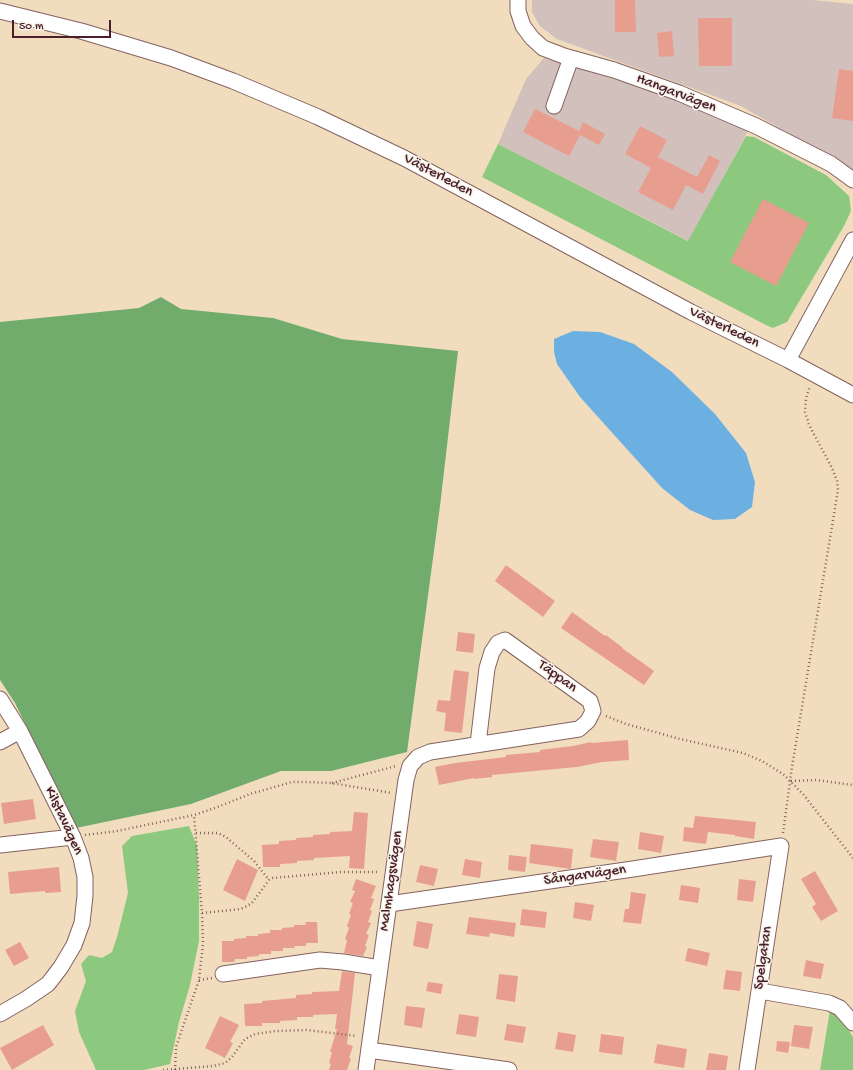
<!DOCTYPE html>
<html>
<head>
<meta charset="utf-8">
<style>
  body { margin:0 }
  #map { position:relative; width:853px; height:1070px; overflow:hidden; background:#f1ddbe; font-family:"Gochi Hand",sans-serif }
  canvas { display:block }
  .scale { position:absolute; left:12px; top:20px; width:99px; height:18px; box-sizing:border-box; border:2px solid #4a1f2b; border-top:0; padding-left:5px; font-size:12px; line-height:14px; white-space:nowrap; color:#4a1f2b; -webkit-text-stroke:3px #f7f3e8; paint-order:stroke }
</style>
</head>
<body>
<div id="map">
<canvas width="853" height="1070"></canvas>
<div class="scale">50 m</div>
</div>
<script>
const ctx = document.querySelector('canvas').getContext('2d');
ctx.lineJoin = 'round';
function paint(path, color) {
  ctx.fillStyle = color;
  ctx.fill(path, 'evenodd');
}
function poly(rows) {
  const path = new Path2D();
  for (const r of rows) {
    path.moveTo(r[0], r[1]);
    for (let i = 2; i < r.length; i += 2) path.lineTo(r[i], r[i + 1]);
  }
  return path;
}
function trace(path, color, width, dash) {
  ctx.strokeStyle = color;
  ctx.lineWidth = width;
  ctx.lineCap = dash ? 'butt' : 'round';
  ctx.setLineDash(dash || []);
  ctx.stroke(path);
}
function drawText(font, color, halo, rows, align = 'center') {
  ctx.font = font + ' "Gochi Hand",sans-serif';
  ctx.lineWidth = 3;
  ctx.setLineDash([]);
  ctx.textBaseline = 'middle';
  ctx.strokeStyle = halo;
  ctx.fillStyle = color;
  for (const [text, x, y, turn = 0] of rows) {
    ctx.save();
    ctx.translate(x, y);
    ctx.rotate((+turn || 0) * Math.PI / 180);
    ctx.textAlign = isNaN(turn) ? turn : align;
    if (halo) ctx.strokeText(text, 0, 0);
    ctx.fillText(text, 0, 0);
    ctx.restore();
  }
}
const industrial = poly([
  [532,0,813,0,853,4,853,171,741,106,557,39,540,26,532,12],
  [544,58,624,82,694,107,748,131,689,241,498,144,526,79]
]);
const green = poly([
  [746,136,754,137,826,175,849,196,851,211,844,226,787,322,773,328,766,325,482,177,498,144,688,241],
  [189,826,197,846,199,899,199,941,190,985,179,1022,170,1064,144,1070,96,1070,79,1032,75,1011,86,981,81,964,89,955,102,958,112,952,117,937,128,893,122,846,132,836],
  [830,1010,841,1018,853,1037,853,1070,820,1070]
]);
const forest = poly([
  [161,297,181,309,273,318,342,339,458,351,440,506,407,752,331,771,281,771,191,804,76,828,15,703,0,680,0,322,139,308]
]);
const water = poly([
  [573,331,600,332,634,344,672,372,715,414,746,453,755,482,752,507,735,519,713,520,690,510,662,488,580,397,557,364,554,352,554,339]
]);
const building = poly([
  [615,0,635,0,636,32,615,32],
  [698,18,732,18,732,66,699,66],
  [672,31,674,56,659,57,657,33],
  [839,69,853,71,853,121,832,118],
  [535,109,579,131,583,122,605,134,599,145,580,135,569,156,523,132],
  [640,126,667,140,658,157,697,177,709,155,720,161,703,194,686,185,673,210,638,192,651,168,625,154],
  [763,199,809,223,776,286,730,262],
  [506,565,555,601,543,617,495,581],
  [572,612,605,636,606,635,623,648,622,648,654,671,644,685,561,628],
  [458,632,475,634,473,653,456,651],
  [454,670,469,672,462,733,444,731,446,713,436,711,438,700,450,701],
  [628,740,629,760,602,762,577,767,492,775,492,777,474,779,474,778,439,785,435,767,455,763,506,757,506,755,540,752,540,750,573,746,591,742,591,743],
  [33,799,36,819,4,824,1,803],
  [354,812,368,813,364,869,349,868,350,856,314,858,314,860,297,861,297,863,280,864,280,867,263,867,262,845,279,844,279,841,296,840,296,838,313,837,313,835,330,834,330,832,352,831],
  [695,816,756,822,754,839,735,836,735,835,708,832,706,844,683,841,684,827,693,828],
  [640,832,664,836,661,853,638,849],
  [593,839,619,842,616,861,590,857],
  [531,844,573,849,571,869,529,863],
  [509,855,527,857,525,872,508,870],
  [237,859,258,870,245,901,223,890],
  [465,859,482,862,480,878,462,875],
  [420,865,438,869,434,886,416,882],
  [59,867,61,892,45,893,45,891,10,894,8,872],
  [815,871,838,911,821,921,812,907,816,904,801,879],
  [356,879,376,886,371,898,374,899,370,910,372,911,368,922,371,923,366,934,369,935,365,946,367,947,363,956,344,953,347,940,345,939,349,928,347,926,351,915,349,914,353,903,350,902,355,891,352,890],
  [739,879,756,881,753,902,737,900],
  [681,885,700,888,698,903,679,900],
  [631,892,646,894,641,924,623,922,625,909,629,909],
  [575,902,594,905,591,921,573,918],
  [522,909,547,912,545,928,520,925],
  [469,917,516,923,514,937,490,933,489,937,466,934],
  [417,921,433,924,428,949,413,946],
  [305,922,317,922,318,943,306,943,306,946,294,946,295,948,283,948,283,951,271,951,271,954,259,954,259,956,247,957,247,959,235,959,234,962,222,962,222,941,234,941,234,939,246,938,246,936,258,936,258,934,270,933,270,930,282,930,282,928,294,927,294,925,306,925],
  [20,942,29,958,14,966,5,950],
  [688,948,710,953,707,966,685,961],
  [806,960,824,964,821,979,803,976],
  [726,970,742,972,740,991,723,989],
  [342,971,355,973,347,1044,353,1046,349,1058,351,1059,347,1070,329,1070,331,1064,329,1063,332,1052,330,1052,337,1029,335,1029,337,1014,313,1015,313,1017,297,1017,297,1020,280,1021,280,1023,262,1023,262,1026,245,1026,244,1004,262,1003,262,1001,296,998,296,995,312,994,312,992,339,991],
  [499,974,518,976,515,1002,496,999],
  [428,982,443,984,441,994,426,991],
  [406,1006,425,1008,422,1028,404,1025],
  [459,1014,479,1017,476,1037,456,1034],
  [220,1016,239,1025,230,1042,233,1043,225,1058,205,1048],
  [507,1024,526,1027,523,1043,504,1040],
  [43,1025,54,1045,12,1070,0,1048],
  [794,1025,813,1027,809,1049,791,1046],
  [558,1032,576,1035,573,1052,555,1049],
  [601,1034,624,1037,622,1055,599,1052],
  [777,1041,790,1042,788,1053,776,1051],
  [657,1044,687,1049,684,1068,654,1063],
  [709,1053,728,1056,726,1070,706,1070]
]);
const path = poly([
  [606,716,626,724,680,739,743,753,762,761,783,774,803,794,853,858],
  [791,781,816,780,853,785],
  [332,783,396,766],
  [196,833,218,833,226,837,254,861,269,880],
  [783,833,792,767,838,490,837,481,832,468,809,425,807,418,805,412,806,398,810,386],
  [85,835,117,831,194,815,215,808,250,794,292,782,306,782,331,783,392,793],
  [202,913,241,909,247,906,252,903,269,880,273,878,341,872,380,872],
  [199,980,212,978],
  [163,1070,213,1066,225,1063,232,1057,245,1039,255,1034,276,1031,307,1030,357,1036],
  [175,1070,176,1047,199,980,203,944,202,913,194,815]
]);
const minor = poly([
  [518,0,518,11,523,26,532,38,543,48,564,56,614,70,679,93,756,126,831,164,853,180],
  [0,11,81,31,171,58,233,81,318,117,404,158,691,312,788,360,853,395],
  [554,106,571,58],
  [788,360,853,240],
  [0,699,20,731,73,837,81,858,85,877,85,896,82,923,74,945,61,967,48,984,26,999,0,1014],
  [0,742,20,731],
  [0,845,73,837],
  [389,904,633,869,781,846,747,1070],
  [223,974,320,960,343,962,380,968],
  [760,991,829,1003,840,1008,853,1023],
  [369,1050,509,1070],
  [366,1070,406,780,410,766,418,757,430,752,579,729,588,721,593,711,590,701,505,640,498,643,492,652,487,668,478,744]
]);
const streetNames = [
  ["Hangarvägen",676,94,21],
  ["Västerleden",438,176,28],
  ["Västerleden",724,328,26],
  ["Täppan",557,677,36],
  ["Kilstavägen",63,821,65],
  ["Sångarvägen",585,876,-8],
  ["Malmhagsvägen",392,881,-82],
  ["Spelgatan",764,958,-82]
];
paint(industrial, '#d1c0bc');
paint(green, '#8cc87e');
paint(forest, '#71ac6d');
paint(water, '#6cb0e2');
paint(building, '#e89e8e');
trace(minor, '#84625e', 17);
trace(path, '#84625e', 2.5, [1, 3]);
trace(minor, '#fff', 15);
drawText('15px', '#4a1f2b', '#f7f3e8', streetNames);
</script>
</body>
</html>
